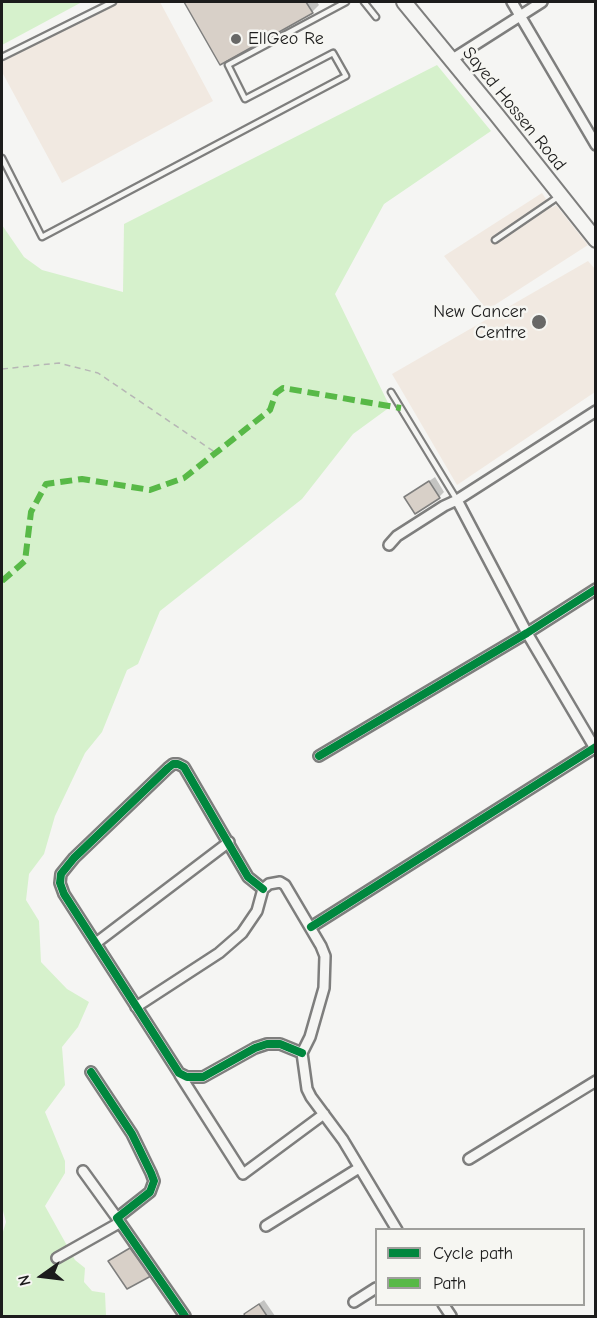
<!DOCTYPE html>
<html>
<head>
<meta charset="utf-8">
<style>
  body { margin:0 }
  #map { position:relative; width:597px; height:1318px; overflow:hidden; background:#f5f5f3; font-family:"Comic Neue",sans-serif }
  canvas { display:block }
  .frame { position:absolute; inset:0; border:3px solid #1c1c1c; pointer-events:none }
  .legend { position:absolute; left:375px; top:1228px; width:210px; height:78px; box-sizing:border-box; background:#f6f6f2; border:2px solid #9f9f9c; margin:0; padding:8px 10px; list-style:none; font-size:18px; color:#1c1c1c }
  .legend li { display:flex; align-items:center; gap:12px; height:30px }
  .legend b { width:30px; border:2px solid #9f9f9c }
  .north { position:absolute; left:12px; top:1246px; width:60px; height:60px; -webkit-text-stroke:4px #f6f6f2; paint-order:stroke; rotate:256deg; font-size:16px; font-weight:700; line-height:24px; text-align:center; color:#1c1c1c }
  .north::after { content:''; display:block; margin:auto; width:21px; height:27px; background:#1c1c1c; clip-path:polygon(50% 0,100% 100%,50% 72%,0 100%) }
</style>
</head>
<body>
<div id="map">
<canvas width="597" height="1318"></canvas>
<div class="frame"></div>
<ul class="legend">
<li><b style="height:8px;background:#00873e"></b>Cycle path</li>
<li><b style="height:8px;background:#58b947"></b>Path</li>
</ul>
<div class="north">N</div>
</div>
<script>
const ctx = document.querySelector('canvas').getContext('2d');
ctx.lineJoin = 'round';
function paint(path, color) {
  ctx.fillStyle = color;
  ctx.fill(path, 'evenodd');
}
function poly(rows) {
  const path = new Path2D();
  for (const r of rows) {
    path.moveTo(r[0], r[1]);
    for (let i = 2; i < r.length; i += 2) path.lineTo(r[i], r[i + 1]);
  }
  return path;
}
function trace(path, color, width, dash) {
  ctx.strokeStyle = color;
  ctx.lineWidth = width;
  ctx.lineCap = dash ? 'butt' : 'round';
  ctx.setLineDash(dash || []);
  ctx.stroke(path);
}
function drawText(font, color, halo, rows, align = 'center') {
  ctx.font = font + ' "Comic Neue",sans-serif';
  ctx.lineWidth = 5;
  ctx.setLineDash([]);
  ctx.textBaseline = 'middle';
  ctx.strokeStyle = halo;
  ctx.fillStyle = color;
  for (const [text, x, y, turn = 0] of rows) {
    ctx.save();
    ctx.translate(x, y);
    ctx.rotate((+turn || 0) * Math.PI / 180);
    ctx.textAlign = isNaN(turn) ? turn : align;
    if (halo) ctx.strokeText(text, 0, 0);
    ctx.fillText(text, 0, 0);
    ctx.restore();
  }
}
const built = poly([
  [113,2,160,2,213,101,62,183,2,72,2,62],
  [542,193,552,208,556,205,588,245,487,310,444,256],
  [588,261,595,269,595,392,457,485,392,374]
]);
const green = poly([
  [2,2,82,2,2,45],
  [437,65,491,131,384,204,335,294,390,407,353,434,302,499,160,611,138,664,127,670,102,732,85,753,55,816,44,854,29,874,26,900,39,921,41,962,67,989,89,1002,78,1027,62,1047,65,1085,45,1112,65,1161,65,1173,45,1206,75,1260,85,1268,84,1282,92,1291,105,1293,106,1316,2,1316,2,1235,6,1222,2,1207,2,225,24,257,42,270,123,292,124,224]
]);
const shadow = poly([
  [186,2,317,2,319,5,312,12,220,63],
  [435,477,444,492,439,497,406,497],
  [135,1244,155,1270,150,1275,110,1262],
  [264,1300,275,1316,247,1316,246,1314,251,1309]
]);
const building = poly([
  [184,2,306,2,313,13,220,65,184,2],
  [429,481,440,498,415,514,404,497,429,481],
  [130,1248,151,1276,127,1289,108,1261,130,1248],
  [259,1304,267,1316,245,1316,244,1314,259,1304]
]);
const path = poly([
  [2,369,59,363,98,373,216,453]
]);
const service = poly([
  [364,2,376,17],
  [2,57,113,2],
  [2,158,42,237,346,76,333,53,245,99,228,65,346,2],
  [495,240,558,197],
  [391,392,457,500]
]);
const minor = poly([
  [512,2,596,145],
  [451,60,542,2],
  [457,500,527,633,596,750],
  [389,545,397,536,444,506,457,500,596,411],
  [319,756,527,633,596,589],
  [263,889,248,877,184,767,178,764,173,764,168,768,74,858,61,874,60,883,64,894,179,1073,187,1077,203,1077,255,1048,267,1044,280,1044,302,1053],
  [311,927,596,747],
  [96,943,229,842],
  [136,1007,219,953,242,933,257,911,263,889,269,884,280,882,285,885,321,946,325,956,324,988,310,1037,302,1053],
  [302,1053,307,1089,311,1097,343,1140,397,1230],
  [91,1072,132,1134,151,1173,154,1181,150,1192,117,1218,185,1316],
  [180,1075,243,1174,324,1114],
  [469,1159,596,1081],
  [83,1171,117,1218],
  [266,1226,359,1168],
  [57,1258,119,1223],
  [354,1302,376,1288],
  [443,1304,451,1316]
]);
const secondary = poly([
  [404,2,496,114,596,240]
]);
const quiet = poly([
  [2,581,25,561,31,512,46,484,82,479,150,490,184,478,270,410,276,393,283,388,401,408]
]);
const cycleway = poly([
  [319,756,527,633,596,589],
  [263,889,248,877,184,767,178,764,173,764,168,768,74,858,61,874,60,883,64,894,179,1073,187,1077,203,1077,255,1048,267,1044,280,1044,302,1053],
  [311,927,596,747],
  [91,1072,132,1134,151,1173,154,1181,150,1192,117,1218,185,1316]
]);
const markers = [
  [236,39,6,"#686867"],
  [539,322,8,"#686867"]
];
const poiNames = [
  ["EllGeo Re",248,39],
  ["New Cancer",526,312,"right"],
  ["Centre",526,333,"right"]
];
const streetNames = [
  ["Sayed Hossen Road",514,109,51]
];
paint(built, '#f1e9e1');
paint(green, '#d6f1cc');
paint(shadow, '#0003');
paint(building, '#d8d0c8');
trace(building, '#7e7e7d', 1.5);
trace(service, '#7e7e7d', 9);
trace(minor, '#7e7e7d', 14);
trace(secondary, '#7e7e7d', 18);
trace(path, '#b6b6b5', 1.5, [6, 4.5]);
trace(service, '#f5f5f3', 4.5);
trace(minor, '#f5f5f3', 9);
trace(secondary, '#f5f5f3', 14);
trace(quiet, '#58b947', 6, [12, 6]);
trace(cycleway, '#00873e', 8);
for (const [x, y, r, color] of markers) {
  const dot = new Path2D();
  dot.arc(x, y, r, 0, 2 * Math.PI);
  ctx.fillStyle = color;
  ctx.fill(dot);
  trace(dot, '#f6f6f2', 2);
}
drawText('18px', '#1c1c1c', '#f6f6f2', poiNames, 'left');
drawText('18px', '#1c1c1c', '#f6f6f2', streetNames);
</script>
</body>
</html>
